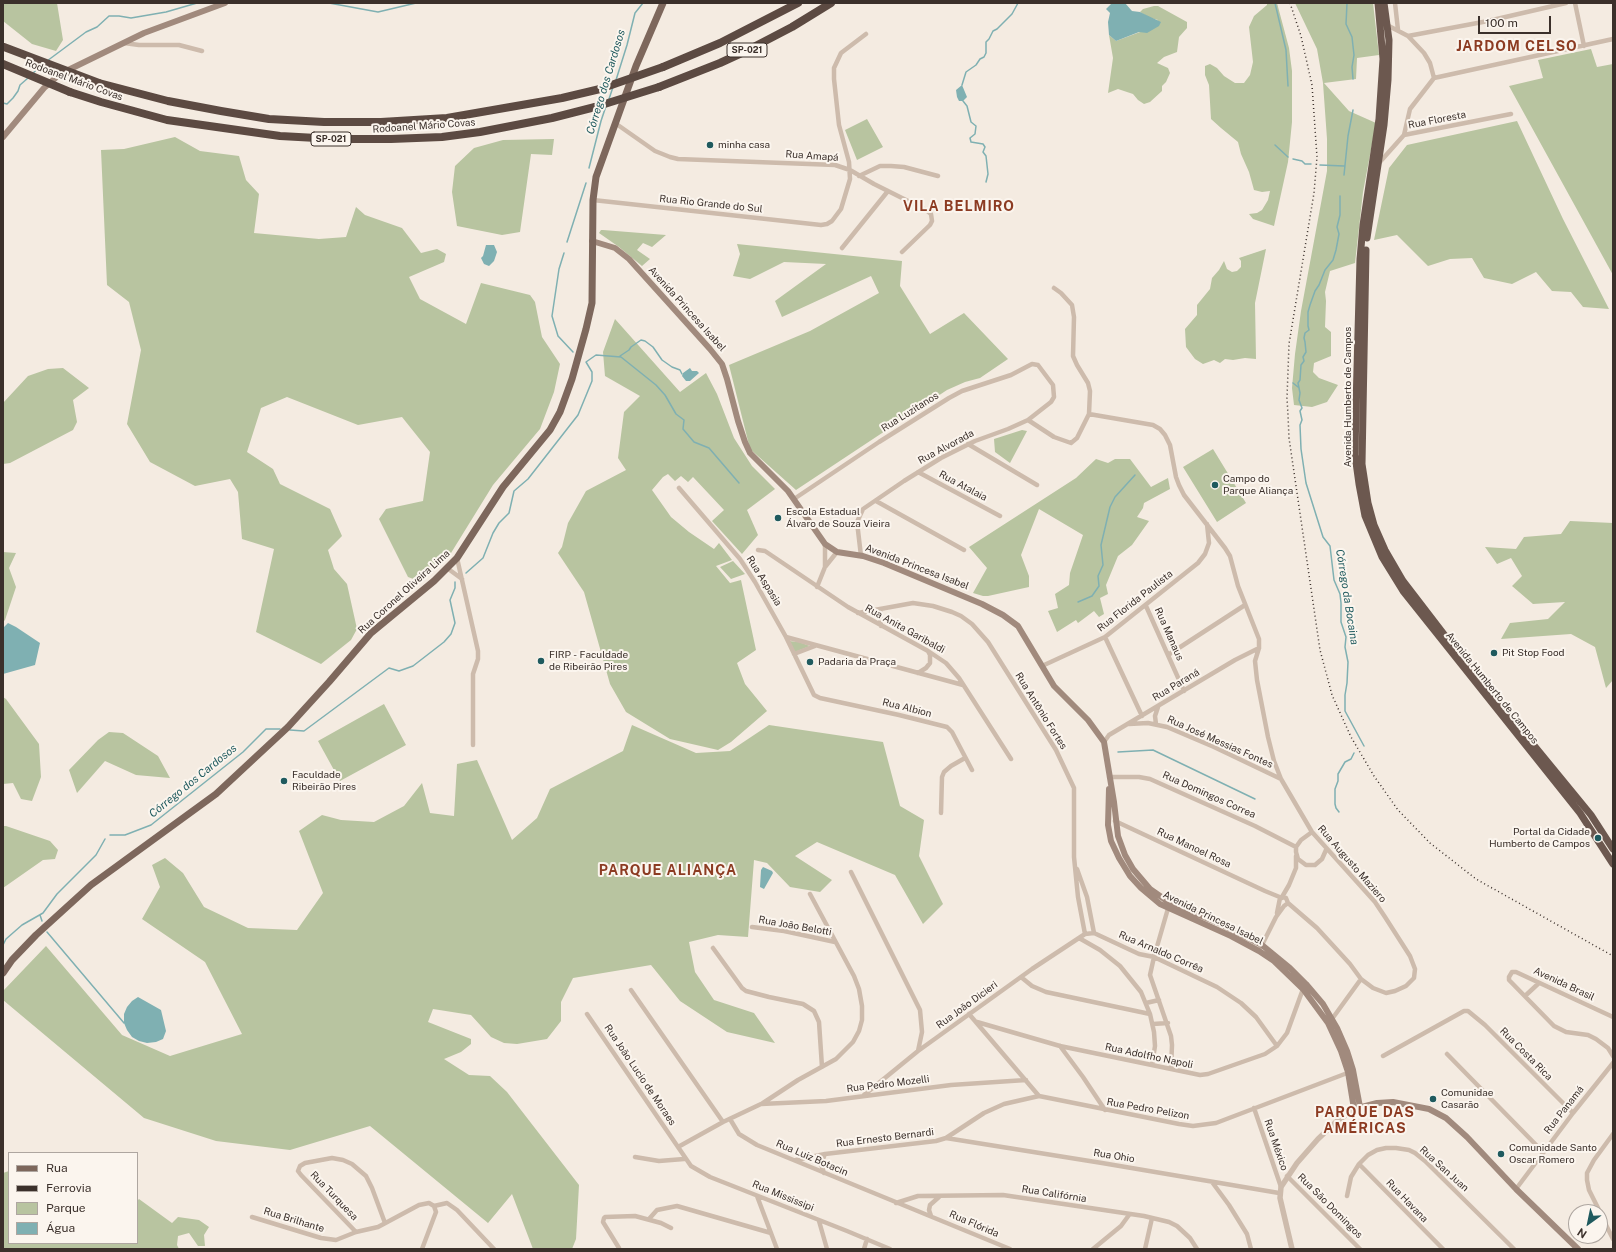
<!DOCTYPE html>
<html>
<head>
<meta charset="utf-8">
<style>
  body { margin:0 }
  #map { position:relative; width:1616px; height:1252px; overflow:hidden; background:#f4ebe1; font-family:"Public Sans",sans-serif }
  canvas { display:block }
  .frame { position:absolute; inset:0; border:4px solid #3b302b; pointer-events:none }
  .legend { position:absolute; left:8px; top:1152px; width:130px; height:92px; box-sizing:border-box; background:#fbf5ee; border:1px solid #aea6a0; margin:0; padding:5px 7px; list-style:none; font-size:12px; color:#3b302b }
  .legend li { display:flex; align-items:center; gap:8px; height:20px }
  .legend b { width:20px; border:1px solid #aea6a0 }
  .north { position:absolute; left:1568px; top:1204px; width:40px; height:40px; box-sizing:border-box; background:#fbf5ee; border:1px solid #aea6a0; border-radius:50%; rotate:213deg; font-size:11px; font-weight:700; line-height:16px; text-align:center; color:#3b302b }
  .north::after { content:''; display:block; margin:auto; width:14px; height:18px; background:#1f5a5e; clip-path:polygon(50% 0,100% 100%,50% 72%,0 100%) }
  .scale { position:absolute; left:1478px; top:16px; width:73px; height:18px; box-sizing:border-box; border:2px solid #3b302b; border-top:0; padding-left:5px; font-size:12px; line-height:14px; white-space:nowrap; color:#3b302b; -webkit-text-stroke:3px #fbf5ee; paint-order:stroke }
</style>
</head>
<body>
<div id="map">
<canvas width="1616" height="1252"></canvas>
<div class="frame"></div>
<ul class="legend">
<li><b style="height:5px;background:#7d675c"></b>Rua</li>
<li><b style="height:5px;background:#3b302b"></b>Ferrovia</li>
<li><b style="height:11px;background:#b8c4a0"></b>Parque</li>
<li><b style="height:11px;background:#7fb0b2"></b>Água</li>
</ul>
<div class="north">N</div>
<div class="scale">100 m</div>
</div>
<script>
const ctx = document.querySelector('canvas').getContext('2d');
ctx.lineJoin = 'round';
function paint(path, color) {
  ctx.fillStyle = color;
  ctx.fill(path, 'evenodd');
}
function poly(rows) {
  const path = new Path2D();
  for (const r of rows) {
    path.moveTo(r[0], r[1]);
    for (let i = 2; i < r.length; i += 2) path.lineTo(r[i], r[i + 1]);
  }
  return path;
}
function trace(path, color, width, dash) {
  ctx.strokeStyle = color;
  ctx.lineWidth = width;
  ctx.lineCap = dash ? 'butt' : 'round';
  ctx.setLineDash(dash || []);
  ctx.stroke(path);
}
function drawText(font, color, halo, rows, align = 'center') {
  ctx.font = font + ' "Public Sans",sans-serif';
  ctx.lineWidth = 4;
  ctx.setLineDash([]);
  ctx.textBaseline = 'middle';
  ctx.strokeStyle = halo;
  ctx.fillStyle = color;
  for (const [text, x, y, turn = 0] of rows) {
    ctx.save();
    ctx.translate(x, y);
    ctx.rotate((+turn || 0) * Math.PI / 180);
    ctx.textAlign = isNaN(turn) ? turn : align;
    if (halo) ctx.strokeText(text, 0, 0);
    ctx.fillText(text, 0, 0);
    ctx.restore();
  }
}
const green = poly([
  [3,3,57,3,63,40,56,51,32,44,3,21],
  [1267,3,1277,3,1289,48,1292,71,1292,122,1288,162,1274,226,1253,219,1249,214,1257,213,1262,210,1268,200,1270,191,1262,192,1254,190,1249,172,1241,154,1238,142,1221,128,1211,119,1209,85,1205,75,1205,66,1210,64,1217,68,1224,76,1235,83,1244,83,1250,75,1253,62,1249,27,1254,16,1267,5],
  [1295,3,1373,3,1379,55,1357,58,1356,79,1324,83,1349,111,1376,123,1363,192,1355,263,1330,271,1325,292,1326,301,1325,327,1331,332,1331,356,1314,363,1313,372,1319,378,1338,385,1327,402,1312,407,1294,405,1292,388,1295,354,1301,311,1327,171,1327,139,1323,83,1317,49],
  [1154,6,1158,6,1187,22,1187,28,1179,37,1177,52,1164,57,1157,63,1168,68,1170,73,1166,82,1162,86,1162,91,1150,102,1144,104,1138,100,1133,94,1118,89,1108,93,1113,58,1109,35,1116,41,1140,32,1158,20,1150,18,1140,12,1143,9],
  [1591,49,1597,67,1613,64,1613,275,1509,86,1543,78,1538,60],
  [867,119,883,147,857,160,845,130],
  [1517,121,1563,219,1609,309,1583,307,1571,292,1552,291,1536,272,1512,284,1484,278,1472,258,1450,259,1428,266,1397,235,1374,240,1389,168,1407,145],
  [175,137,200,151,239,156,246,180,259,194,254,233,319,239,346,237,356,207,365,215,402,228,421,253,437,249,446,254,444,262,409,277,420,299,466,324,481,283,530,295,535,302,542,337,560,364,554,392,540,429,493,485,451,553,419,581,408,577,379,519,386,509,423,501,430,452,402,417,358,425,287,397,261,408,247,452,273,469,280,484,330,509,342,536,328,550,334,569,347,584,357,629,351,640,321,664,256,632,274,549,242,539,238,492,230,479,195,486,150,462,127,424,141,350,129,302,107,285,101,150,124,149],
  [554,139,552,155,531,154,520,232,502,235,457,226,452,192,455,166,474,148,503,140],
  [601,230,603,230,666,235,652,247,643,243,637,250,650,259,642,266,619,247,599,233],
  [737,244,902,261,900,286,930,334,964,313,1008,359,980,378,965,382,947,390,796,490,750,449,729,365,810,331,879,293,871,276,782,317,775,301,826,264,784,262,750,279,733,276,740,254],
  [1266,249,1255,303,1256,359,1245,358,1233,360,1225,359,1220,363,1214,360,1203,364,1195,359,1186,347,1185,329,1197,315,1197,305,1210,289,1212,278,1219,270,1224,261,1227,269,1232,272,1237,271,1241,267,1241,261,1239,258],
  [615,319,680,392,706,373,717,394,734,438,752,466,775,489,747,510,758,535,742,554,712,521,724,510,693,477,688,482,681,476,675,481,668,474,663,477,652,490,671,517,689,532,714,549,719,543,732,560,716,566,730,583,741,580,756,650,737,663,745,684,767,711,731,742,718,750,670,739,626,712,610,684,584,592,558,553,562,547,568,523,586,491,626,470,618,458,624,412,640,396,605,376,603,352],
  [63,368,89,388,73,400,77,422,73,430,10,463,3,464,3,403,28,376,48,369],
  [1022,430,1027,431,1010,463,995,452,994,439],
  [1213,449,1246,503,1217,522,1183,467],
  [1096,459,1108,463,1115,459,1130,459,1151,487,1168,478,1170,489,1144,503,1143,508,1137,517,1149,521,1132,545,1118,556,1106,585,1108,594,1100,598,1104,614,1099,617,1094,611,1078,623,1076,620,1057,632,1048,611,1058,608,1055,594,1069,585,1070,573,1083,535,1039,509,1021,555,1029,576,1029,587,988,596,983,596,973,593,987,568,969,547,1076,478],
  [1570,521,1613,523,1613,680,1606,688,1595,647,1571,634,1501,639,1510,623,1548,619,1565,602,1533,604,1512,586,1522,576,1511,558,1497,564,1485,547,1516,549,1524,537,1561,534],
  [3,552,16,553,9,568,16,587,5,620,3,622],
  [733,561,745,574,731,579,720,567],
  [789,641,799,642,810,646,795,652],
  [3,697,6,699,39,744,41,777,32,801,21,799,13,783,3,784],
  [384,704,406,745,340,781,318,741],
  [632,725,696,753,730,751,769,725,883,742,900,806,924,820,919,856,943,904,923,924,895,875,817,842,795,856,832,880,820,892,790,887,767,863,754,860,748,937,718,935,689,942,695,972,714,1000,754,1013,775,1043,727,1032,680,1001,651,965,573,978,561,1002,561,1021,547,1039,517,1044,504,1043,491,1037,471,1015,433,1009,428,1022,471,1039,471,1044,461,1052,444,1059,469,1075,490,1076,507,1092,579,1185,576,1239,572,1249,533,1249,512,1194,488,1223,370,1126,290,1150,216,1141,144,1118,3,1000,3,991,46,946,122,1035,170,1056,242,1034,205,962,142,919,160,887,152,865,165,858,183,873,204,907,248,928,297,930,323,893,299,831,322,815,341,820,374,822,404,806,422,783,430,813,454,816,457,764,477,760,512,840,537,818,550,789,623,751],
  [109,732,123,733,158,756,170,778,136,775,105,761,77,793,69,770,98,740],
  [3,826,6,826,50,841,58,850,55,859,43,860,3,888],
  [9,1171,9,1243,137,1243,137,1201,139,1199,172,1223,178,1217,199,1220,209,1227,204,1235,205,1246,198,1246,189,1233,178,1236,177,1245,179,1249,3,1249,3,1173]
]);
const water = poly([
  [1112,3,1125,3,1132,11,1140,12,1161,22,1159,26,1147,33,1139,32,1116,41,1109,35,1108,22,1110,13,1106,9],
  [962,85,967,97,963,101,959,101,957,97,956,90],
  [486,245,494,245,497,252,494,261,489,266,484,264,481,258,483,256],
  [690,368,692,371,697,371,699,373,690,381,686,381,682,376,683,373],
  [8,623,16,627,40,643,35,665,3,674,3,628],
  [763,867,772,871,773,873,764,889,760,887,761,870],
  [138,997,161,1010,166,1031,163,1039,156,1042,147,1043,139,1041,132,1037,127,1030,124,1023,124,1014,127,1007,132,1001]
]);
const stream = poly([
  [329,3,378,12,416,3],
  [1275,3,1286,50,1288,86],
  [1347,3,1346,24,1352,37,1354,55,1352,67,1353,79],
  [47,61,86,32,97,27,109,16,119,16,131,18,166,12,197,3],
  [32,74,43,64],
  [616,80,627,45,635,13,643,3],
  [962,85,966,72,976,65,980,59,984,57,986,53,986,42,989,39,993,31,997,29,1012,14,1018,3],
  [609,99,613,87],
  [963,101,967,106,971,122,976,126,975,134,970,138,971,142,983,144,985,147,983,152,986,156,988,174,986,182],
  [3,103,7,104,13,98,18,91,20,85,28,78],
  [1275,145,1288,157],
  [1293,159,1302,161,1305,164,1311,164],
  [1320,165,1344,166],
  [589,168,601,121,606,106],
  [1344,175,1348,136,1353,110],
  [1340,196,1340,215,1337,227,1339,234,1336,250,1333,260,1325,270,1319,285,1315,291,1310,305,1308,312,1308,326,1309,330,1305,333,1304,338,1305,342,1306,352,1303,357,1304,361,1301,365,1300,380,1298,383,1300,393,1299,400,1302,408,1300,411,1302,420,1300,425,1301,449,1306,483,1323,537,1330,546,1334,580,1340,594,1341,603,1341,622,1346,637,1345,647,1348,662,1347,683,1345,695,1345,711,1364,746],
  [567,242,586,183],
  [564,253,559,269,552,316,558,336,573,352],
  [620,356,629,350,631,347,641,340,645,341,653,347,662,360,672,367,680,370,682,374],
  [1293,383,1298,387],
  [466,573,483,558,493,533,499,523,509,513,514,491,528,479,578,415,592,381,592,372,586,362,596,355,621,357,656,385,665,395,676,414,684,420,683,429,694,442,709,448,739,483],
  [1078,602,1092,596,1099,586,1098,576,1103,565,1101,545,1110,507,1115,497,1135,475],
  [290,730,304,731,389,668,399,671,413,666,444,642,451,634,455,623,450,600,455,588,455,582],
  [1118,752,1153,750,1255,799],
  [1339,812,1336,808,1335,804,1335,789,1338,781,1338,774,1345,762,1351,759,1354,753],
  [110,835,125,835,151,825,243,752,266,729,280,729],
  [40,915,42,921],
  [47,932,124,1023],
  [3,945,6,939,22,925,43,913,57,894,96,855,105,839]
]);
const minor = poly([
  [1395,3,1398,30],
  [1575,3,1584,46],
  [1385,24,1408,36,1488,21,1566,3],
  [1408,36,1424,53,1430,63,1434,78],
  [124,43,139,45,179,45,202,51],
  [615,123,655,151,670,157,678,159,835,165,850,170,874,184,926,210,931,214,932,221,930,225,902,252],
  [1404,135,1410,109,1434,78,1613,39],
  [1379,163,1404,135,1511,114],
  [859,176,880,166,891,166,904,167,938,176],
  [593,200,821,225,827,224,832,221,841,209,850,179,849,162,839,125,834,79,834,68,841,53,866,34],
  [842,248,888,191],
  [1089,414,1153,425,1160,429,1165,435,1170,445,1176,477,1179,485,1184,495,1225,548,1230,556,1238,586,1259,639,1259,648,1255,661,1257,680,1268,737,1274,761,1281,779,1312,832,1375,902,1385,917,1410,956,1415,969,1414,978,1406,986,1395,991,1386,993,1373,988,1361,979,1350,964,1317,928,1288,903],
  [1028,420,1054,437,1071,443,1077,438,1089,414,1090,391,1088,383,1077,365,1073,356,1074,317,1072,305,1061,293,1054,288],
  [968,444,1037,485],
  [918,472,1000,516],
  [679,488,740,559,755,582,786,637,814,695,820,698,899,715,947,727,952,732,972,770],
  [794,499,879,442,949,398,962,391,1011,375,1032,364,1038,365,1053,385,1054,397,1051,402,1028,420,1008,429,975,441,941,458,904,481,863,509,857,522,861,556],
  [876,501,964,550],
  [825,544,825,567],
  [758,550,765,551,848,607,928,651,946,663,959,678,1011,759],
  [457,558,478,651,478,659,473,674,473,745],
  [447,568,462,579],
  [817,587,825,567,837,552],
  [1146,606,1184,691],
  [880,609,881,626],
  [858,613,913,603,933,606,952,612,961,616,972,624,988,642,1056,750,1074,788,1074,857,1078,897,1085,934],
  [786,637,963,685],
  [1105,637,1142,716],
  [794,654,815,646],
  [1168,655,1245,605],
  [1042,666,1105,637,1198,563,1205,554,1209,543,1207,524],
  [918,673,926,668,930,663,930,655,928,651],
  [1129,724,1148,723,1167,727,1214,747,1281,779],
  [1156,724,1155,716,1158,707],
  [1104,742,1109,735,1235,660,1259,648],
  [1109,777,1139,777,1150,779,1255,826,1296,847],
  [941,813,942,777,944,772,951,766,965,758],
  [1115,821,1265,891,1282,898],
  [1312,832,1301,840,1296,847,1296,852,1298,859,1306,865,1315,865,1322,859,1326,850],
  [1077,869,1087,897,1094,933],
  [851,872,920,1010,922,1032,918,1051],
  [1282,897,1289,885,1296,868,1296,856],
  [1169,905,1154,957,1150,975,1171,1036,1172,1045,1171,1069],
  [1277,913,1280,898,1283,897,1286,898,1288,903],
  [752,927,784,931,835,942],
  [1085,934,1094,933,1139,954,1154,957,1217,987,1241,1003,1256,1017,1277,1046],
  [1079,938,1100,950,1120,966,1141,992,1150,1014,1154,1032,1155,1046,1152,1065],
  [1261,947,1276,917,1284,906,1288,903],
  [713,948,742,988,746,991,769,997,803,1004,814,1011,819,1022,822,1067],
  [1021,977,1032,986,1046,992,1150,1014],
  [631,990,723,1122],
  [1525,996,1539,983],
  [1146,1003,1159,1000],
  [587,1014,691,1166,710,1177,847,1231,890,1249],
  [969,1014,1039,1096,1179,1124,1193,1126,1216,1123,1350,1072],
  [1613,1017,1516,972,1512,972,1509,977,1509,980,1554,1026,1566,1032,1588,1035,1596,1039,1608,1048,1613,1056],
  [1332,1019,1361,979],
  [977,1022,1060,1046,1200,1075,1208,1074,1265,1054,1277,1046,1287,1033,1303,989],
  [1153,1024,1168,1023],
  [1060,1046,1083,1077,1105,1110],
  [1447,1054,1543,1152],
  [1383,1056,1464,1011,1468,1011,1485,1025,1573,1113],
  [864,1095,918,1051,1032,969,1085,934],
  [763,1103,798,1080,836,1059,853,1042,859,1031,862,1020,862,1006,859,989,854,976,810,894],
  [1254,1108,1281,1187],
  [730,1119,739,1134,757,1145,1010,1249],
  [946,1138,1102,1163,1279,1193],
  [678,1147,723,1122,761,1104,826,1101,951,1085,1026,1080],
  [635,1157,659,1161,684,1159],
  [796,1160,825,1154,936,1141,946,1138,984,1113,1004,1104,1039,1096],
  [1359,1164,1443,1249],
  [824,1173,821,1164,825,1154],
  [1287,1176,1360,1249],
  [1212,1182,1229,1205,1247,1234,1251,1249],
  [1516,1189,1573,1113,1613,1063],
  [757,1196,777,1249],
  [1347,1196,1351,1177,1359,1164,1368,1155,1377,1150,1386,1148,1396,1148,1409,1150,1415,1153,1425,1161,1514,1249],
  [896,1203,918,1196,1003,1195,1144,1216,1169,1222,1177,1226,1190,1238,1197,1249],
  [434,1206,447,1203,457,1210,494,1249],
  [1600,1212,1589,1190,1587,1180,1587,1173,1594,1160,1613,1134],
  [1600,1213,1613,1239],
  [931,1216,929,1210,930,1205,939,1197],
  [252,1217,321,1238,336,1240,356,1232,378,1227,419,1205,429,1203,434,1206,436,1212,422,1249],
  [649,1219,657,1210,677,1206,771,1233],
  [819,1221,827,1249],
  [356,1232,301,1175,298,1171,300,1166,305,1163,332,1158,343,1160,352,1164,366,1176,372,1188,385,1223],
  [619,1248,603,1222,604,1218,605,1217,635,1216,661,1223,671,1228],
  [864,1249,867,1239],
  [1093,1249,1121,1226,1129,1215],
  [1145,1249,1152,1218]
]);
const tertiary = poly([
  [1292,1249,1280,1198,1281,1187,1297,1163,1318,1139,1336,1122,1354,1109]
]);
const secondary = poly([
  [3,137,44,88,60,74,144,33,225,3],
  [592,241,615,248,629,259,710,349,722,364,727,379,738,421,745,442,750,453,788,491,825,544,837,552,863,556,884,563,982,604,1003,615,1018,626,1054,686,1088,720,1104,742,1114,802,1118,836,1125,855,1133,869,1150,889,1170,903,1221,924,1262,945,1290,968,1306,984,1323,1004,1337,1028,1347,1051,1353,1070,1360,1107],
  [1109,789,1108,825,1111,841,1119,858,1130,876,1141,888,1160,904,1231,936,1259,951,1274,961,1303,989,1328,1023,1341,1051,1348,1072,1354,1109,1377,1103,1393,1102,1429,1109,1446,1118,1467,1137,1516,1189,1578,1249]
]);
const primary = poly([
  [3,973,12,960,36,935,91,885,216,794,288,727,329,682,371,633,434,581,457,558,503,487,550,430,560,412,572,379,586,329,592,303,593,200,596,177,636,66,663,3]
]);
const trunk = poly([
  [1378,3,1383,59,1379,119,1363,225,1360,259,1356,406,1355,455,1359,484,1365,516,1382,557,1403,591,1580,813,1613,864],
  [1367,238,1384,125,1388,80,1389,40,1384,3],
  [1366,250,1362,464,1368,503,1374,525,1385,550,1403,581,1459,654,1591,815,1613,849]
]);
const motorway = poly([
  [663,67,720,43,798,3],
  [99,83,168,101,221,111,269,119,324,122,381,122,447,118,562,98,600,89],
  [659,87,720,63,746,51,792,27,831,3],
  [70,92,101,102,167,120,280,136,335,139,391,139,442,137,480,132,552,118,595,107]
]);
const rail = poly([
  [1290,3,1301,36,1312,85,1317,157,1314,193,1289,344,1287,398,1288,415,1289,438,1320,650,1332,695,1351,737,1374,776,1398,810,1430,843,1476,879,1613,956]
]);
const motorwayBridge = poly([
  [4,47,99,83],
  [3,64,70,92],
  [600,89,663,67],
  [595,107,659,87]
]);
const markers = [
  [710,145,4,"#1f5a5e"],
  [1215,485,4,"#1f5a5e"],
  [778,518,4,"#1f5a5e"],
  [1494,653,4,"#1f5a5e"],
  [541,661,4,"#1f5a5e"],
  [810,662,4,"#1f5a5e"],
  [284,781,4,"#1f5a5e"],
  [1598,838,4,"#1f5a5e"],
  [1433,1099,4,"#1f5a5e"],
  [1501,1154,4,"#1f5a5e"]
];
const shields = [
  [747,50,40],
  [331,139,40]
];
const shieldNames = [
  ["SP-021",747,50],
  ["SP-021",331,139]
];
const streetNames = [
  ["Rodoanel Mário Covas",74,80,20],
  ["Rua Floresta",1437,120,-11],
  ["Rodoanel Mário Covas",424,126,-4],
  ["Rua Amapá",812,156,4],
  ["Rua Rio Grande do Sul",711,204,6],
  ["Avenida Princesa Isabel",687,309,48],
  ["Avenida Humberto de Campos",1348,397,-90],
  ["Rua Luzitanos",910,412,-32],
  ["Rua Alvorada",946,447,-28],
  ["Rua Atalaia",963,486,28],
  ["Avenida Princesa Isabel",917,567,21],
  ["Rua Aspasia",764,581,58],
  ["Rua Coronel Oliveira Lima",404,592,-42],
  ["Rua Florida Paulista",1135,601,-38],
  ["Rua Anita Garibaldi",905,629,29],
  ["Rua Manaus",1169,634,66],
  ["Rua Paraná",1176,685,-31],
  ["Avenida Humberto de Campos",1492,688,51],
  ["Rua Albion",907,708,14],
  ["Rua Antônio Fortes",1041,711,58],
  ["Rua José Messias Fontes",1220,742,24],
  ["Rua Domingos Correa",1209,795,24],
  ["Rua Manoel Rosa",1194,848,25],
  ["Rua Augusto Maziero",1352,864,49],
  ["Avenida Princesa Isabel",1213,918,26],
  ["Rua João Belotti",795,926,10],
  ["Rua Arnaldo Corrêa",1161,952,23],
  ["Avenida Brasil",1564,984,25],
  ["Rua João Dicieri",967,1005,-36],
  ["Rua Costa Rica",1526,1054,45],
  ["Rua Adolfho Napoli",1149,1056,12],
  ["Rua João Lucio de Moraes",640,1075,56],
  ["Rua Pedro Mozelli",888,1084,-7],
  ["Rua Pedro Pelizon",1148,1109,10],
  ["Rua Panamá",1564,1110,-52],
  ["Rua Ernesto Bernardi",885,1138,-7],
  ["Rua México",1276,1145,71],
  ["Rua Ohio",1114,1156,9],
  ["Rua Luiz Botacin",812,1158,23],
  ["Rua San Juan",1444,1169,42],
  ["Rua Califórnia",1054,1194,9],
  ["Rua Turquesa",334,1196,46],
  ["Rua Mississipi",783,1196,22],
  ["Rua Havana",1407,1201,46],
  ["Rua São Domingos",1330,1206,45],
  ["Rua Brilhante",294,1220,17],
  ["Rua Flórida",974,1224,23]
];
const poiNames = [
  ["minha casa",718,145],
  ["Campo do",1223,479],
  ["Parque Aliança",1223,491],
  ["Escola Estadual",786,512],
  ["Álvaro de Souza Vieira",786,524],
  ["Pit Stop Food",1502,653],
  ["FIRP - Faculdade",549,655],
  ["de Ribeirão Pires",549,667],
  ["Padaria da Praça",818,662],
  ["Faculdade",292,775],
  ["Ribeirão Pires",292,787],
  ["Portal da Cidade",1590,832,"right"],
  ["Humberto de Campos",1590,844,"right"],
  ["Comunidae",1441,1093],
  ["Casarão",1441,1105],
  ["Comunidade Santo",1509,1148],
  ["Oscar Romero",1509,1160]
];
const waterNames = [
  ["Córrego dos Cardosos",606,82,-73],
  ["Córrego da Bocaina",1347,597,81],
  ["Córrego dos Cardosos",193,781,-39]
];
const districtNames = [
  ["JARDOM CELSO",1517,47],
  ["VILA BELMIRO",959,207],
  ["PARQUE ALIANÇA",668,871],
  ["PARQUE DAS",1365,1113],
  ["AMÉRICAS",1365,1129]
];
paint(green, '#b8c4a0');
paint(water, '#7fb0b2');
trace(stream, '#7fb0b2', 1.5);
trace(minor, '#cdbbac', 4.5);
trace(tertiary, '#cdbbac', 5.5);
trace(secondary, '#a18a7d', 6);
trace(primary, '#7d675c', 7);
trace(trunk, '#6c584f', 7);
trace(motorway, '#5c4a42', 8);
trace(rail, '#3b302b', 1.5, [1, 3]);
trace(motorwayBridge, '#5c4a42', 8);
for (const [x, y, r, color] of markers) {
  const dot = new Path2D();
  dot.arc(x, y, r, 0, 2 * Math.PI);
  ctx.fillStyle = color;
  ctx.fill(dot);
  trace(dot, '#fbf5ee', 1.5);
}
for (const [x, y, w] of shields) {
  const box = new Path2D();
  box.roundRect(x - w / 2, y - 7, w, 14, 3);
  ctx.fillStyle = '#fbf5ee';
  ctx.fill(box);
  trace(box, '#3b302b', 1);
}
drawText('bold 9px', '#3b302b', null, shieldNames);
drawText('10px', '#3b302b', '#fbf5ee', streetNames);
drawText('10px', '#3b302b', '#fbf5ee', poiNames, 'left');
drawText('italic 11px', '#1f5a5e', '#fbf5ee', waterNames);
ctx.letterSpacing = '1px';
drawText('bold 14px', '#8c3b22', '#fbf5ee', districtNames);
ctx.letterSpacing = '0px';
</script>
</body>
</html>
